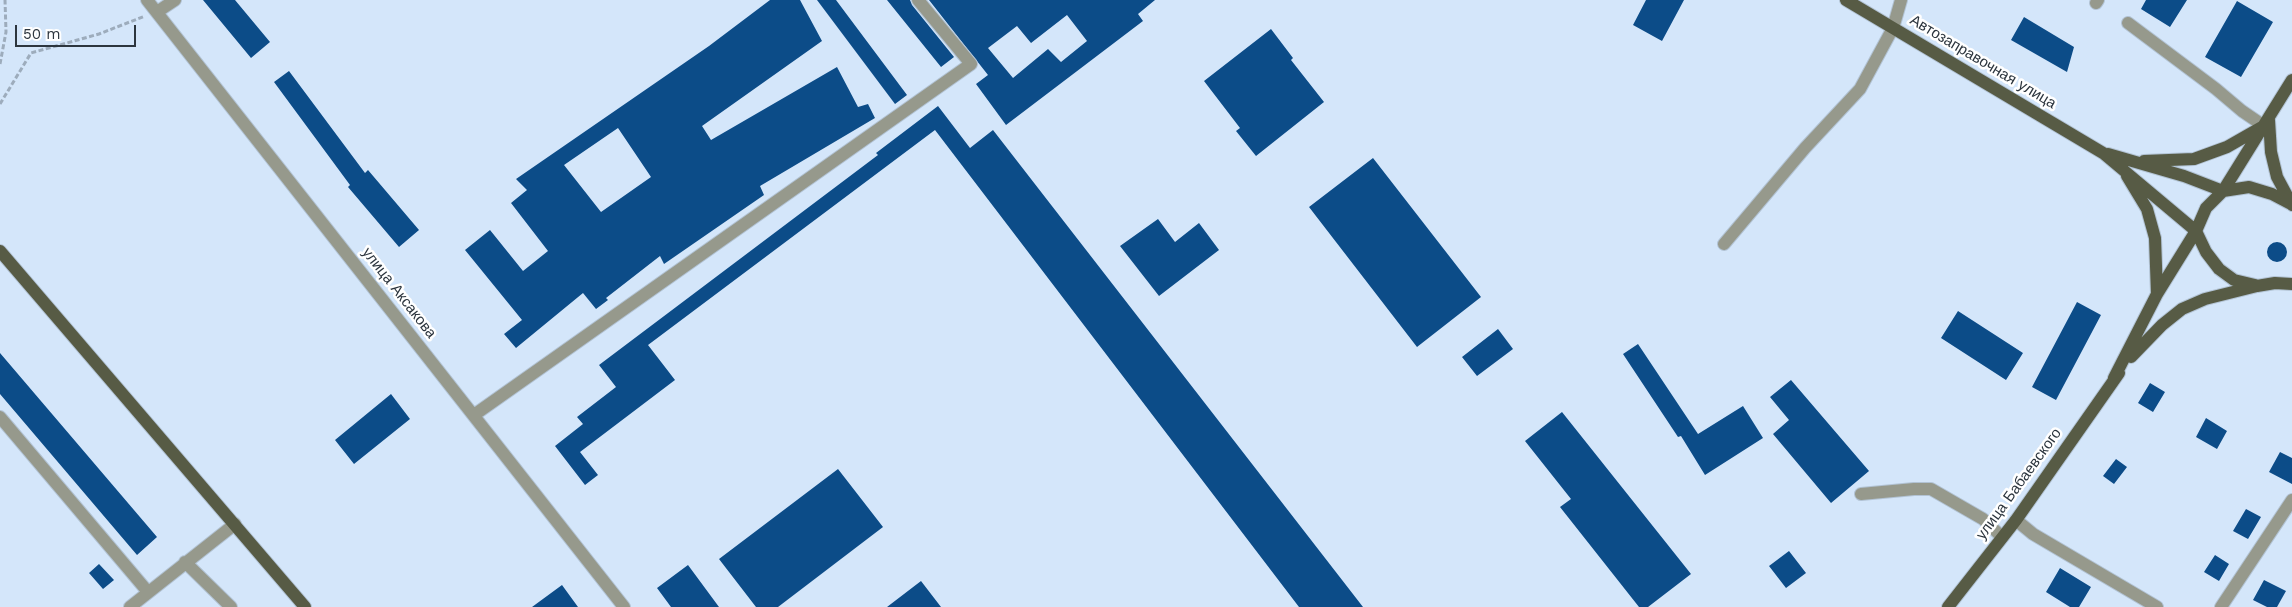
<!DOCTYPE html>
<html>
<head>
<meta charset="utf-8">
<style>
  body { margin:0 }
  #map { position:relative; width:2292px; height:607px; overflow:hidden; background:#d4e6fa; font-family:"Work Sans",sans-serif }
  canvas { display:block }
  .scale { position:absolute; left:15px; top:25px; width:121px; height:22px; box-sizing:border-box; border:2px solid #2c353e; border-top:0; padding-left:6px; font-size:15px; line-height:18px; white-space:nowrap; color:#2c353e; -webkit-text-stroke:4px #fff; paint-order:stroke }
</style>
</head>
<body>
<div id="map">
<canvas width="2292" height="607"></canvas>
<div class="scale">50 m</div>
</div>
<script>
const ctx = document.querySelector('canvas').getContext('2d');
ctx.lineJoin = 'round';
function paint(path, color) {
  ctx.fillStyle = color;
  ctx.fill(path, 'evenodd');
}
function poly(rows) {
  const path = new Path2D();
  for (const r of rows) {
    if (r.length === 3) {
      path.moveTo(r[0] + r[2], r[1]);
      path.arc(r[0], r[1], r[2], 0, 2 * Math.PI);
      continue;
    }
    path.moveTo(r[0], r[1]);
    for (let i = 2; i < r.length; i += 2) path.lineTo(r[i], r[i + 1]);
  }
  return path;
}
function trace(path, color, width, dash) {
  ctx.strokeStyle = color;
  ctx.lineWidth = width;
  ctx.lineCap = dash ? 'butt' : 'round';
  ctx.setLineDash(dash || []);
  ctx.stroke(path);
}
function drawText(font, color, halo, rows, align = 'center') {
  ctx.font = font + ' "Work Sans",sans-serif';
  ctx.lineWidth = 5;
  ctx.setLineDash([]);
  ctx.textBaseline = 'middle';
  ctx.strokeStyle = halo;
  ctx.fillStyle = color;
  for (const [text, x, y, turn = 0] of rows) {
    ctx.save();
    ctx.translate(x, y);
    ctx.rotate((+turn || 0) * Math.PI / 180);
    ctx.textAlign = isNaN(turn) ? turn : align;
    if (halo) ctx.strokeText(text, 0, 0);
    ctx.fillText(text, 0, 0);
    ctx.restore();
  }
}
const building = poly([
  [203,0,235,0,270,42,251,58],
  [770,0,800,0,822,41,702,126,711,140,837,67,858,107,868,104,875,118,760,186,764,195,664,264,660,256,606,298,608,300,596,309,583,293,516,348,504,334,522,320,465,250,490,230,523,271,548,251,511,203,527,190,516,179,709,46],
  [618,128,651,177,601,212,564,165],
  [817,0,836,0,907,95,895,104],
  [887,0,910,0,912,5,954,57,941,67],
  [929,0,1155,0,1138,14,1143,21,1006,125,976,84,988,75],
  [1067,15,1087,41,1061,62,1048,49,1013,78,988,48,1017,26,1031,43],
  [1646,0,1684,0,1662,41,1633,25],
  [2146,0,2187,0,2170,27,2141,9],
  [2237,1,2273,22,2241,77,2205,57],
  [2024,17,2074,47,2067,72,2011,40],
  [1271,29,1293,58,1291,60,1324,102,1256,156,1236,131,1240,128,1204,81],
  [289,71,365,173,368,170,419,230,399,247,348,187,350,185,274,82],
  [938,106,970,148,993,130,1363,607,1299,607,935,130,648,345,675,380,580,452,598,475,585,485,555,446,583,424,577,417,616,387,599,365,878,155,876,153],
  [1373,158,1481,297,1417,347,1309,207],
  [1158,219,1175,242,1199,223,1219,250,1159,296,1120,246],
  [2277,252,10],
  [2077,302,2101,315,2056,400,2032,387],
  [1958,311,2023,353,2006,380,1941,338],
  [1498,329,1513,349,1477,376,1462,357],
  [1638,344,1698,434,1743,406,1763,438,1705,475,1681,436,1678,437,1623,354],
  [0,353,157,537,137,555,0,394],
  [1791,380,1869,471,1831,503,1773,434,1789,420,1770,397],
  [2150,383,2165,392,2153,412,2138,403],
  [391,394,410,419,354,464,335,440],
  [1562,412,1691,574,1648,607,1639,607,1560,507,1571,499,1525,441],
  [2206,418,2227,431,2217,449,2196,437],
  [2280,452,2292,458,2292,484,2269,472],
  [2116,459,2127,467,2114,484,2103,476],
  [838,469,883,527,778,607,756,607,719,559],
  [2246,509,2261,517,2248,539,2233,531],
  [1789,551,1806,573,1786,588,1769,566],
  [2215,555,2229,564,2219,581,2204,572],
  [99,564,114,580,103,589,89,573],
  [688,565,719,607,671,607,657,588],
  [2060,568,2091,587,2079,607,2070,607,2046,592],
  [2264,580,2286,591,2277,607,2267,607,2253,600],
  [921,581,941,607,887,607],
  [562,585,578,607,532,607]
]);
const path = poly([
  [0,64,6,32,5,0],
  [0,104,31,53,99,34,145,16]
]);
const minor = poly([
  [147,0,624,607],
  [2096,3,2098,0],
  [157,12,175,0],
  [2128,23,2216,89,2242,111,2264,126],
  [1724,244,1805,148,1860,89,1893,28,1901,0],
  [474,415,971,64,918,0],
  [0,417,148,592],
  [1861,494,1914,489,1931,489,1983,519,2002,537],
  [2016,520,2033,534,2157,607],
  [185,562,231,607],
  [130,607,235,524],
  [2221,607,2292,500]
]);
const major = poly([
  [1846,0,2103,153,2196,231,2157,294,2114,378],
  [2269,120,2271,152,2277,177,2292,205],
  [2108,154,2184,176,2223,191,2249,187,2272,194,2291,204],
  [2144,161,2194,159,2227,147,2262,127],
  [2127,176,2147,209,2155,238,2157,294],
  [0,251,305,607],
  [2255,285,2234,280,2219,269,2206,252,2196,231,2206,208,2223,191,2292,80],
  [2131,357,2162,325,2182,309,2205,299,2257,286,2275,283,2292,284],
  [1948,607,2016,520,2119,373]
]);
const streetNames = [
  ["Автозаправочная улица",1983,62,31],
  ["улица Аксакова",399,293,52],
  ["улица Бабаевского",2019,484,-54]
];
paint(building, '#0c4c88');
trace(minor, '#b2c3d4', 14);
trace(major, '#b2c3d4', 14);
trace(path, '#9dacbc', 3, [5, 2.5]);
trace(minor, '#96998c', 12);
trace(major, '#575b45', 12);
drawText('15px', '#2c353e', '#fff', streetNames);
</script>
</body>
</html>
